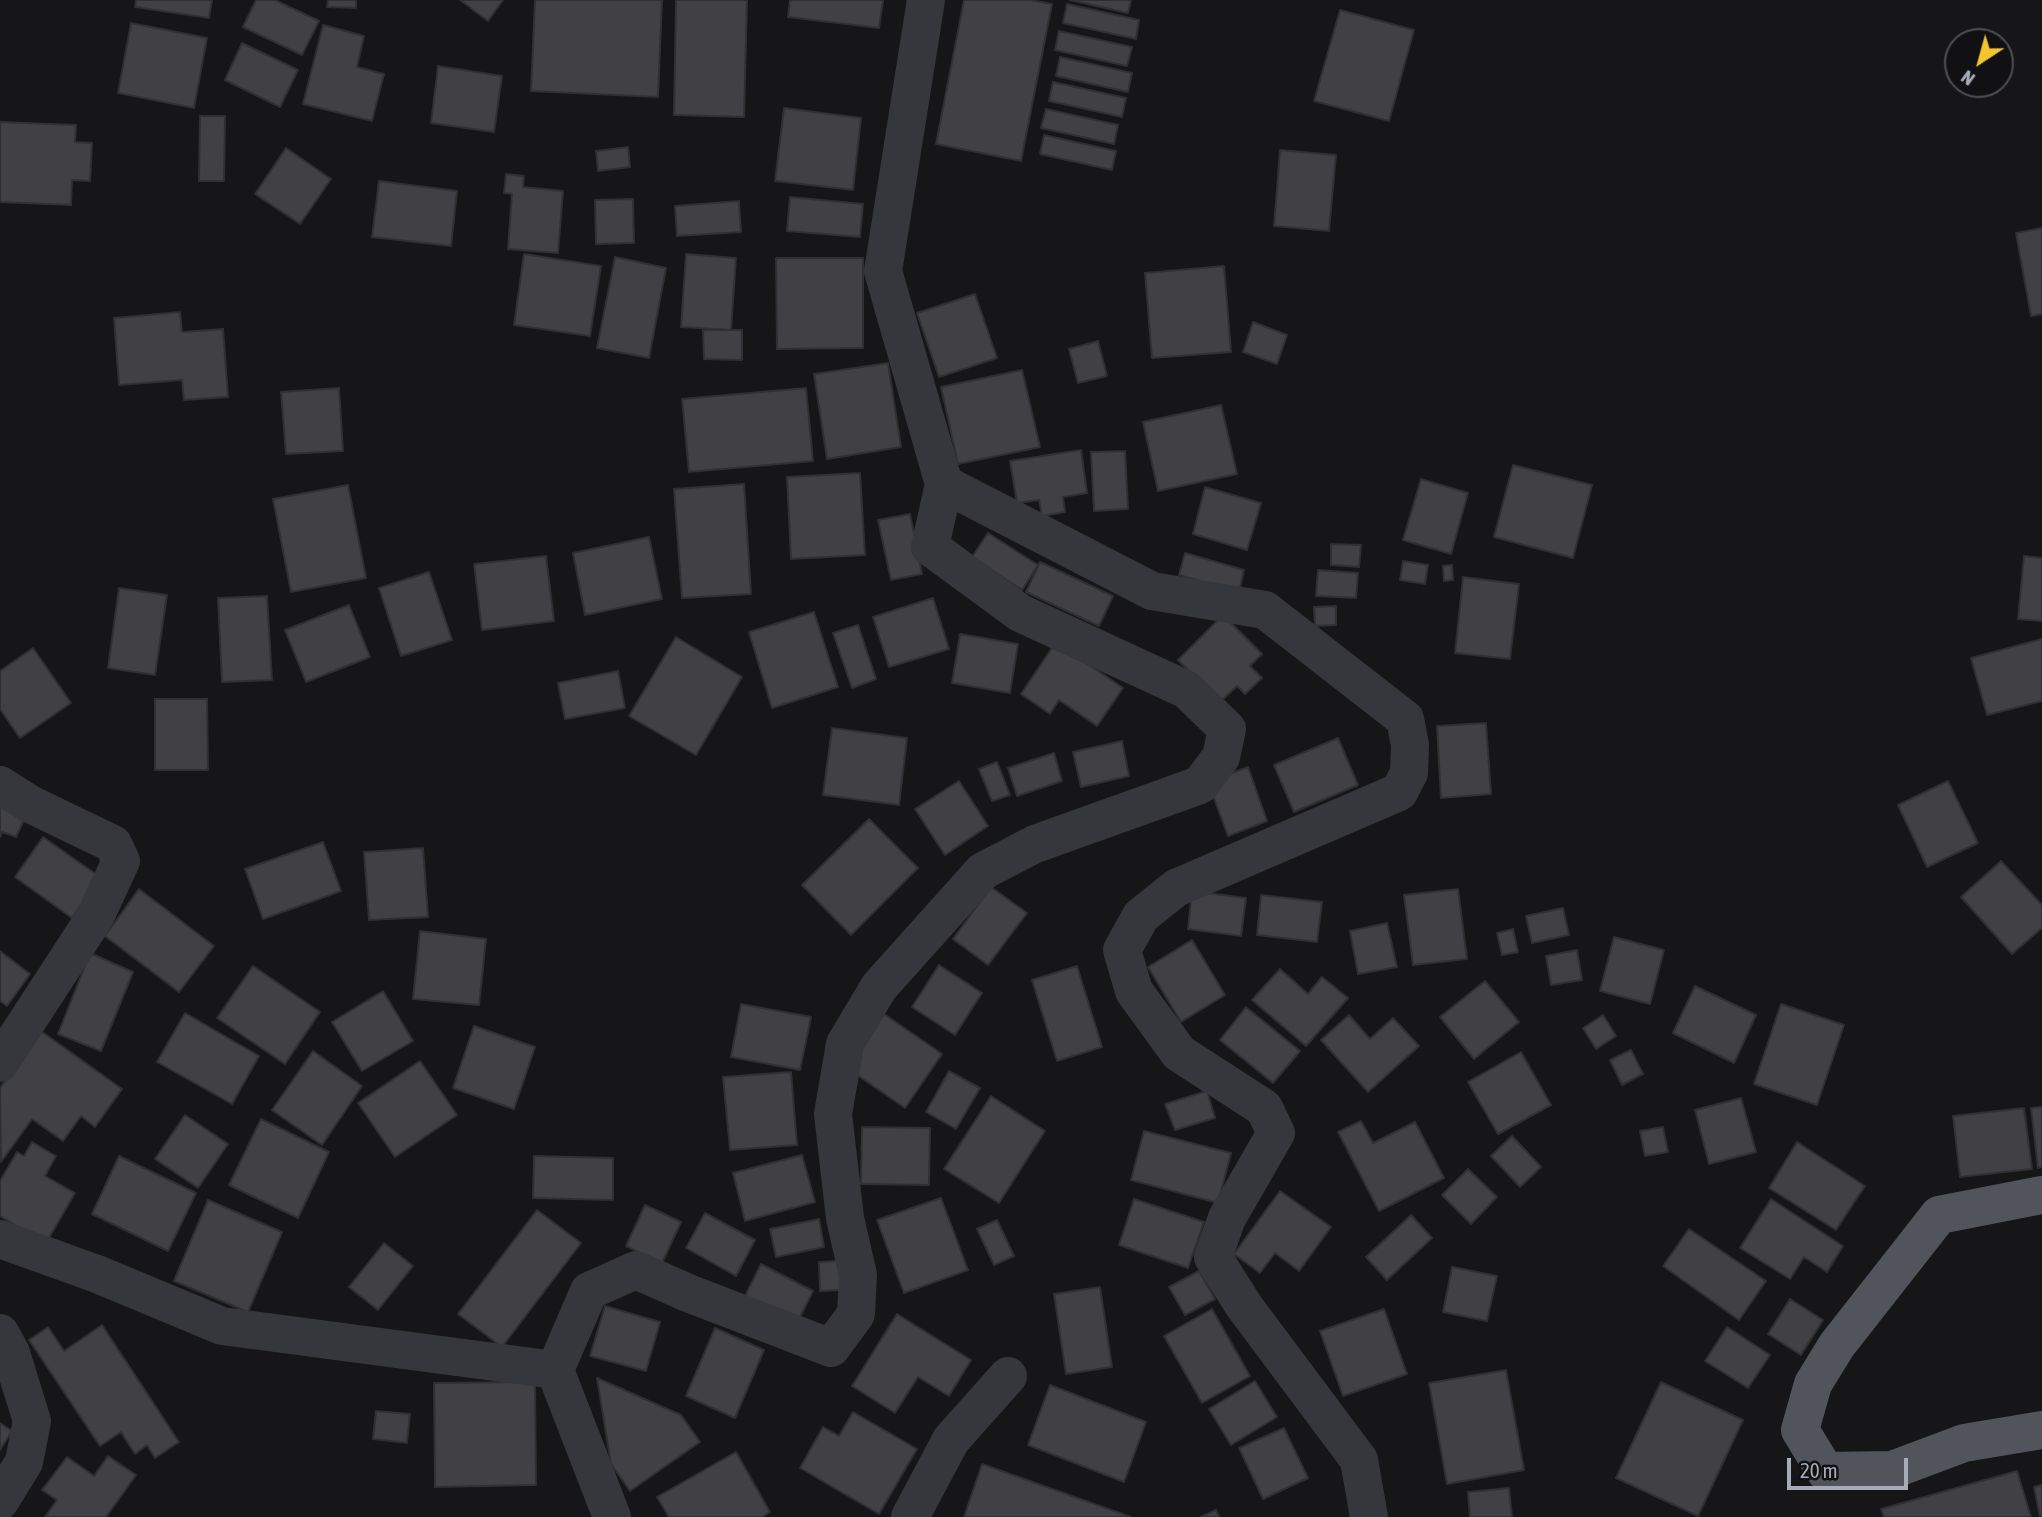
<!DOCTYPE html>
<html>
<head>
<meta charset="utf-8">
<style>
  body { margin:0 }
  #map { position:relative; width:2042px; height:1517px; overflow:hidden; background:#161618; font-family:"Asap Condensed",sans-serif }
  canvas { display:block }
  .north { position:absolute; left:1944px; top:28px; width:70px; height:70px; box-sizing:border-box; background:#111113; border:2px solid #4d4f55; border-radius:50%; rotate:216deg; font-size:19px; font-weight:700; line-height:28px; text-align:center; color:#a7abb8 }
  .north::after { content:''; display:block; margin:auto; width:24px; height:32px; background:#f4c431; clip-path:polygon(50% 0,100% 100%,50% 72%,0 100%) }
  .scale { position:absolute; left:1787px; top:1458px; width:121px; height:32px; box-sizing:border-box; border:4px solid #a7abb8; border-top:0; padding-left:9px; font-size:21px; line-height:24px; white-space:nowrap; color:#a7abb8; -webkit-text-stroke:5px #111113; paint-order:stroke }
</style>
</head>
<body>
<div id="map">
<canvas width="2042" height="1517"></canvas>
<div class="north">N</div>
<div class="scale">20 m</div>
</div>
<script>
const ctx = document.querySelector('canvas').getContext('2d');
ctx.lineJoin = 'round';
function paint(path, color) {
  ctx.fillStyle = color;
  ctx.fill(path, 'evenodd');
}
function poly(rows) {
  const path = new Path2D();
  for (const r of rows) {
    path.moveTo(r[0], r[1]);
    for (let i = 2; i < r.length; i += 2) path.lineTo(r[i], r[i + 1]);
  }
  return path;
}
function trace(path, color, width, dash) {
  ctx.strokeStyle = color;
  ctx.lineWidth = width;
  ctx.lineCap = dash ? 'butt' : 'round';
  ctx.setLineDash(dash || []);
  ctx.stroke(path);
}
const building = poly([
  [136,0,212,0,209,18,135,7,136,0],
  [256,0,275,0,319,21,302,55,243,27,256,0],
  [328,0,356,0,356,8,327,7,328,0],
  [460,0,503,0,488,21,460,0],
  [535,0,662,0,658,97,531,91,535,0],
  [676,0,747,0,744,117,674,115,676,0],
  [790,0,883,0,879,28,788,17,790,0],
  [964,0,1030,0,1052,4,1021,161,936,144,964,0],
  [1070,0,1131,0,1128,13,1070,0],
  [1067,4,1139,20,1136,39,1063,23,1067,4],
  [1340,10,1414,30,1389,121,1314,101,1340,10],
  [131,23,207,38,194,108,118,93,131,23],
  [323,25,364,36,357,67,384,74,372,121,303,104,323,25],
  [1059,31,1132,47,1127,66,1055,50,1059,31],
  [242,43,298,70,280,107,225,80,242,43],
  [1060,57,1132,73,1128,92,1056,76,1060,57],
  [438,66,502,76,494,132,431,123,438,66],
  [1053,82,1126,98,1122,117,1049,101,1053,82],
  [784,108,861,118,853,190,775,181,784,108],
  [1046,109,1118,125,1114,144,1041,128,1046,109],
  [200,116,225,116,224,181,199,181,200,116],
  [0,122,76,125,75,142,92,143,90,181,72,180,71,205,0,202,0,122],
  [1044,135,1116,151,1112,170,1040,154,1044,135],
  [628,147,630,167,598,171,596,151,628,147],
  [286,148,331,179,300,224,255,194,286,148],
  [1280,150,1336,155,1329,231,1274,226,1280,150],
  [506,174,524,176,523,187,563,191,558,253,508,249,512,194,504,193,506,174],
  [379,181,457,191,451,246,372,237,379,181],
  [790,197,863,204,860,237,787,231,790,197],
  [633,199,634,243,596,244,595,200,633,199],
  [739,201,741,232,677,236,675,206,739,201],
  [2042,228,2042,314,2031,316,2016,233,2042,228],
  [524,254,601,266,590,336,514,325,524,254],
  [686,254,736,258,731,330,681,327,686,254],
  [615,257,666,268,649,358,597,348,615,257],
  [776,258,863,258,863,348,777,349,776,258],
  [1224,266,1231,352,1152,358,1145,273,1224,266],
  [975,294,997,358,939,377,917,313,975,294],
  [180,312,182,332,223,329,228,397,184,400,182,380,119,385,114,318,180,312],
  [1253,322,1287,335,1277,364,1243,352,1253,322],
  [703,330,742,330,742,360,704,359,703,330],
  [1098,341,1107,376,1078,383,1069,349,1098,341],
  [888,363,901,447,827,459,814,374,888,363],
  [1022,370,1040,447,958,464,941,387,1022,370],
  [339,388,343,451,286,454,281,392,339,388],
  [806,388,813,461,689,472,682,399,806,388],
  [1221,405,1237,474,1158,491,1143,422,1221,405],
  [1081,450,1087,493,1063,497,1065,512,1042,516,1039,500,1017,503,1010,461,1081,450],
  [1125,451,1128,509,1094,511,1091,452,1125,451],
  [1513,465,1592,485,1573,558,1494,537,1513,465],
  [860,473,865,555,791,559,787,477,860,473],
  [1421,479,1468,493,1451,554,1403,540,1421,479],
  [744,484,751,594,682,598,674,489,744,484],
  [348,485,366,578,291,592,273,499,348,485],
  [1205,487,1261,503,1247,550,1193,534,1205,487],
  [910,514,922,574,891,580,878,520,910,514],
  [988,533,1038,565,1022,590,972,557,988,533],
  [649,537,662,599,585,615,573,553,649,537],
  [1331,544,1361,545,1359,567,1331,565,1331,544],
  [1185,553,1244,570,1239,592,1179,575,1185,553],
  [546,556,554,621,482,630,474,564,546,556],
  [2024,556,2042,558,2042,621,2018,619,2024,556],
  [1403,561,1428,565,1425,584,1400,580,1403,561],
  [1040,562,1113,596,1099,626,1026,592,1040,562],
  [1452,565,1453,580,1444,581,1443,566,1452,565],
  [1318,570,1358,573,1356,598,1316,596,1318,570],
  [429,572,452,640,401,656,379,588,429,572],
  [1463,577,1519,584,1510,659,1455,653,1463,577],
  [119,588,167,595,155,675,108,668,119,588],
  [267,596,272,680,222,682,218,598,267,596],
  [933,598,949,649,889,667,873,617,933,598],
  [349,605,370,657,306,682,285,630,349,605],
  [1336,606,1336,625,1315,626,1314,607,1336,606],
  [814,612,838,687,772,708,749,632,814,612],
  [1223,615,1262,654,1250,666,1262,678,1245,694,1237,686,1220,702,1178,660,1223,615],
  [858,625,876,679,852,688,833,633,858,625],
  [960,634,1018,644,1010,693,952,683,960,634],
  [676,637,742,677,696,755,629,716,676,637],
  [2042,639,2042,701,1987,715,1971,658,2042,639],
  [1056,642,1123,688,1097,726,1059,700,1050,714,1021,694,1056,642],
  [33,648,71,703,20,738,0,709,0,671,33,648],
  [618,671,625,708,565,719,558,683,618,671],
  [155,699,207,699,208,770,155,770,155,699],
  [1486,723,1491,794,1441,798,1437,726,1486,723],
  [832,728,907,738,899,805,823,795,832,728],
  [1338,738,1358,785,1294,812,1274,765,1338,738],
  [1122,741,1129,776,1081,787,1073,752,1122,741],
  [1054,753,1062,781,1017,796,1008,768,1054,753],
  [997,762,1010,795,992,801,979,769,997,762],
  [1248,767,1267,821,1228,836,1208,782,1248,767],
  [959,781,988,826,945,855,915,809,959,781],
  [1948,781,1978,843,1927,867,1898,805,1948,781],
  [0,797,29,809,16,837,2,832,0,837,0,797],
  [869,819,918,868,851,935,802,885,869,819],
  [43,837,100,877,72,918,15,877,43,837],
  [323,842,341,891,263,919,245,869,323,842],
  [423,848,428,917,369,920,364,852,423,848],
  [2001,861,2042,905,2042,928,2012,954,1961,897,2001,861],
  [991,887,1027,913,988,965,953,939,991,887],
  [139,889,214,946,179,992,105,936,139,889],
  [1458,889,1467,959,1413,965,1404,895,1458,889],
  [1192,891,1246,898,1241,936,1188,929,1192,891],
  [1261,895,1322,902,1317,942,1257,935,1261,895],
  [1563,908,1569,935,1532,943,1526,916,1563,908],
  [1387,923,1397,967,1358,974,1350,931,1387,923],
  [1513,929,1518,952,1502,955,1497,933,1513,929],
  [420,931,486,939,479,1005,413,999,420,931],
  [1614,937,1664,950,1650,1004,1600,991,1614,937],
  [1192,940,1225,995,1181,1022,1148,967,1192,940],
  [1577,950,1582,980,1551,985,1546,956,1577,950],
  [0,951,30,974,7,1006,0,1001,0,951],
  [90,953,133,972,101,1051,58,1034,90,953],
  [939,965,982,993,955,1035,912,1007,939,965],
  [253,966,320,1012,285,1064,217,1018,253,966],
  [1077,966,1102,1047,1057,1061,1032,980,1077,966],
  [1280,969,1308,994,1322,977,1348,998,1306,1046,1252,1000,1280,969],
  [1485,981,1519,1022,1474,1059,1440,1017,1485,981],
  [1695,986,1756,1015,1734,1063,1673,1033,1695,986],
  [383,991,413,1041,362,1071,332,1022,383,991],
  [741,1004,811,1017,800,1070,731,1057,741,1004],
  [1781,1004,1844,1025,1817,1105,1754,1084,1781,1004],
  [1246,1007,1300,1051,1273,1083,1220,1040,1246,1007],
  [185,1013,259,1056,232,1104,157,1062,185,1013],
  [884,1014,942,1054,905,1108,847,1068,884,1014],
  [1349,1015,1370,1039,1393,1018,1419,1046,1368,1092,1321,1040,1349,1015],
  [1603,1015,1616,1036,1596,1049,1583,1028,1603,1015],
  [474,1026,535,1047,514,1109,453,1088,474,1026],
  [41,1031,122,1089,95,1127,81,1116,63,1141,32,1119,1,1162,0,1088,41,1031],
  [1631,1050,1643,1074,1622,1085,1610,1060,1631,1050],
  [313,1051,362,1086,322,1145,272,1110,313,1051],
  [1521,1052,1551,1105,1498,1134,1468,1082,1521,1052],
  [420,1061,457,1115,395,1157,358,1103,420,1061],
  [949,1071,980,1088,956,1129,926,1112,949,1071],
  [791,1072,797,1145,730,1150,723,1077,791,1072],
  [1207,1091,1215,1118,1175,1130,1165,1104,1207,1091],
  [991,1096,1045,1131,999,1203,944,1169,991,1096],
  [1741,1098,1756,1152,1709,1164,1695,1110,1741,1098],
  [2042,1107,2042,1167,2038,1168,2031,1108,2042,1107],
  [2024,1108,2032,1169,1960,1177,1953,1116,2024,1108],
  [185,1115,228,1144,198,1188,155,1159,185,1115],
  [261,1119,329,1152,298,1218,229,1185,261,1119],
  [1361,1121,1373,1143,1415,1122,1444,1178,1379,1211,1338,1132,1361,1121],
  [862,1127,930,1128,929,1185,861,1184,862,1127],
  [1663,1127,1668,1152,1645,1156,1640,1131,1663,1127],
  [1144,1131,1231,1153,1218,1203,1131,1180,1144,1131],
  [1512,1136,1541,1167,1520,1187,1491,1156,1512,1136],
  [32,1142,56,1156,45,1176,75,1193,46,1243,0,1216,0,1181,17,1152,24,1156,32,1142],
  [1797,1142,1865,1186,1836,1230,1769,1188,1797,1142],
  [802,1155,815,1202,745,1221,733,1173,802,1155],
  [119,1156,196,1193,168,1251,92,1214,119,1156],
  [534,1156,613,1158,613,1200,533,1198,534,1156],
  [1468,1169,1497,1197,1471,1224,1442,1195,1468,1169],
  [1280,1191,1331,1227,1299,1271,1275,1253,1260,1273,1234,1254,1280,1191],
  [941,1198,968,1270,904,1293,877,1220,941,1198],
  [1134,1199,1204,1222,1188,1268,1119,1245,1134,1199],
  [1771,1199,1843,1246,1827,1272,1804,1257,1790,1279,1740,1248,1771,1199],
  [208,1200,282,1232,248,1312,174,1281,208,1200],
  [645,1205,681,1222,662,1263,626,1246,645,1205],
  [537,1210,581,1243,502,1347,458,1314,537,1210],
  [705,1213,755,1240,736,1276,686,1248,705,1213],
  [1411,1215,1432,1238,1387,1280,1366,1257,1411,1215],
  [819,1219,824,1247,776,1257,770,1229,819,1219],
  [997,1220,1014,1256,994,1265,977,1229,997,1220],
  [1689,1229,1766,1281,1739,1320,1663,1266,1689,1229],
  [384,1243,413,1266,378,1310,349,1287,384,1243],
  [839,1261,841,1290,820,1291,819,1262,839,1261],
  [761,1264,813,1291,797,1323,745,1296,761,1264],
  [1452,1267,1497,1276,1487,1321,1443,1312,1452,1267],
  [1199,1271,1215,1299,1185,1315,1169,1287,1199,1271],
  [1100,1287,1112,1367,1066,1374,1054,1294,1100,1287],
  [1790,1299,1823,1320,1801,1355,1768,1334,1790,1299],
  [605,1306,660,1322,646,1371,590,1356,605,1306],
  [1212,1309,1250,1376,1202,1403,1164,1336,1212,1309],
  [1384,1309,1407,1374,1343,1396,1320,1331,1384,1309],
  [897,1314,971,1360,949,1396,918,1377,895,1413,852,1386,897,1314],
  [102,1325,179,1442,155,1458,147,1445,135,1454,121,1432,100,1446,29,1340,48,1327,64,1351,102,1325],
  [1727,1327,1770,1355,1748,1388,1705,1361,1727,1327],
  [715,1328,764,1350,735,1418,686,1396,715,1328],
  [1506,1370,1524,1470,1447,1484,1429,1383,1506,1370],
  [597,1378,681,1415,700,1442,630,1491,611,1464,597,1378],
  [1255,1381,1277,1417,1231,1445,1209,1409,1255,1381],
  [535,1382,536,1485,435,1487,434,1383,535,1382],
  [1661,1382,1743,1420,1698,1516,1616,1478,1661,1382],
  [1050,1385,1146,1422,1124,1482,1028,1445,1050,1385],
  [376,1411,410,1414,407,1443,373,1439,376,1411],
  [853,1412,917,1449,879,1514,800,1468,823,1427,839,1436,853,1412],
  [0,1423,12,1431,0,1450,0,1423],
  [1284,1428,1308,1478,1263,1499,1239,1448,1284,1428],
  [736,1452,770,1512,762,1517,669,1517,657,1497,736,1452],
  [108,1456,136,1475,106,1517,45,1517,57,1500,42,1490,67,1457,94,1476,108,1456],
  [982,1464,1131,1517,964,1517,982,1464],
  [2017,1471,2031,1517,1884,1517,1881,1509,2017,1471],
  [2042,1485,2042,1517,2040,1517,2034,1487,2042,1485],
  [1509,1488,1512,1517,1470,1517,1468,1492,1509,1488],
  [1216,1510,1219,1517,1201,1517,1216,1510]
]);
const street = poly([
  [944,484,1152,591,1265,610,1405,719,1410,745,1409,773,1399,792,1176,888,1141,916,1122,950,1134,991,1179,1053,1264,1108,1276,1133,1227,1218,1213,1257,1244,1306,1359,1460,1369,1517],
  [0,785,30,804,113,844,121,861,95,917,0,1063],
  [0,1239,97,1274,222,1326,555,1370],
  [0,1333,11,1353,32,1421,24,1462,0,1501],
  [612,1517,555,1370,589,1291,636,1270,688,1293,831,1348,856,1314,858,1275,845,1218,833,1114,845,1044,879,987,983,871,1035,844,1200,785,1221,757,1227,729,1187,690,1020,613,930,547,944,484,883,271,926,0],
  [910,1517,951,1440,1008,1376]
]);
const primary = poly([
  [2042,1195,1939,1215,1837,1345,1813,1384,1800,1430,1825,1471,1892,1470,1964,1443,2042,1430]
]);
paint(building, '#404045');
trace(building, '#303034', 2);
trace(street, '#36373d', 38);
trace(primary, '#52545c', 38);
</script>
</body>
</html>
